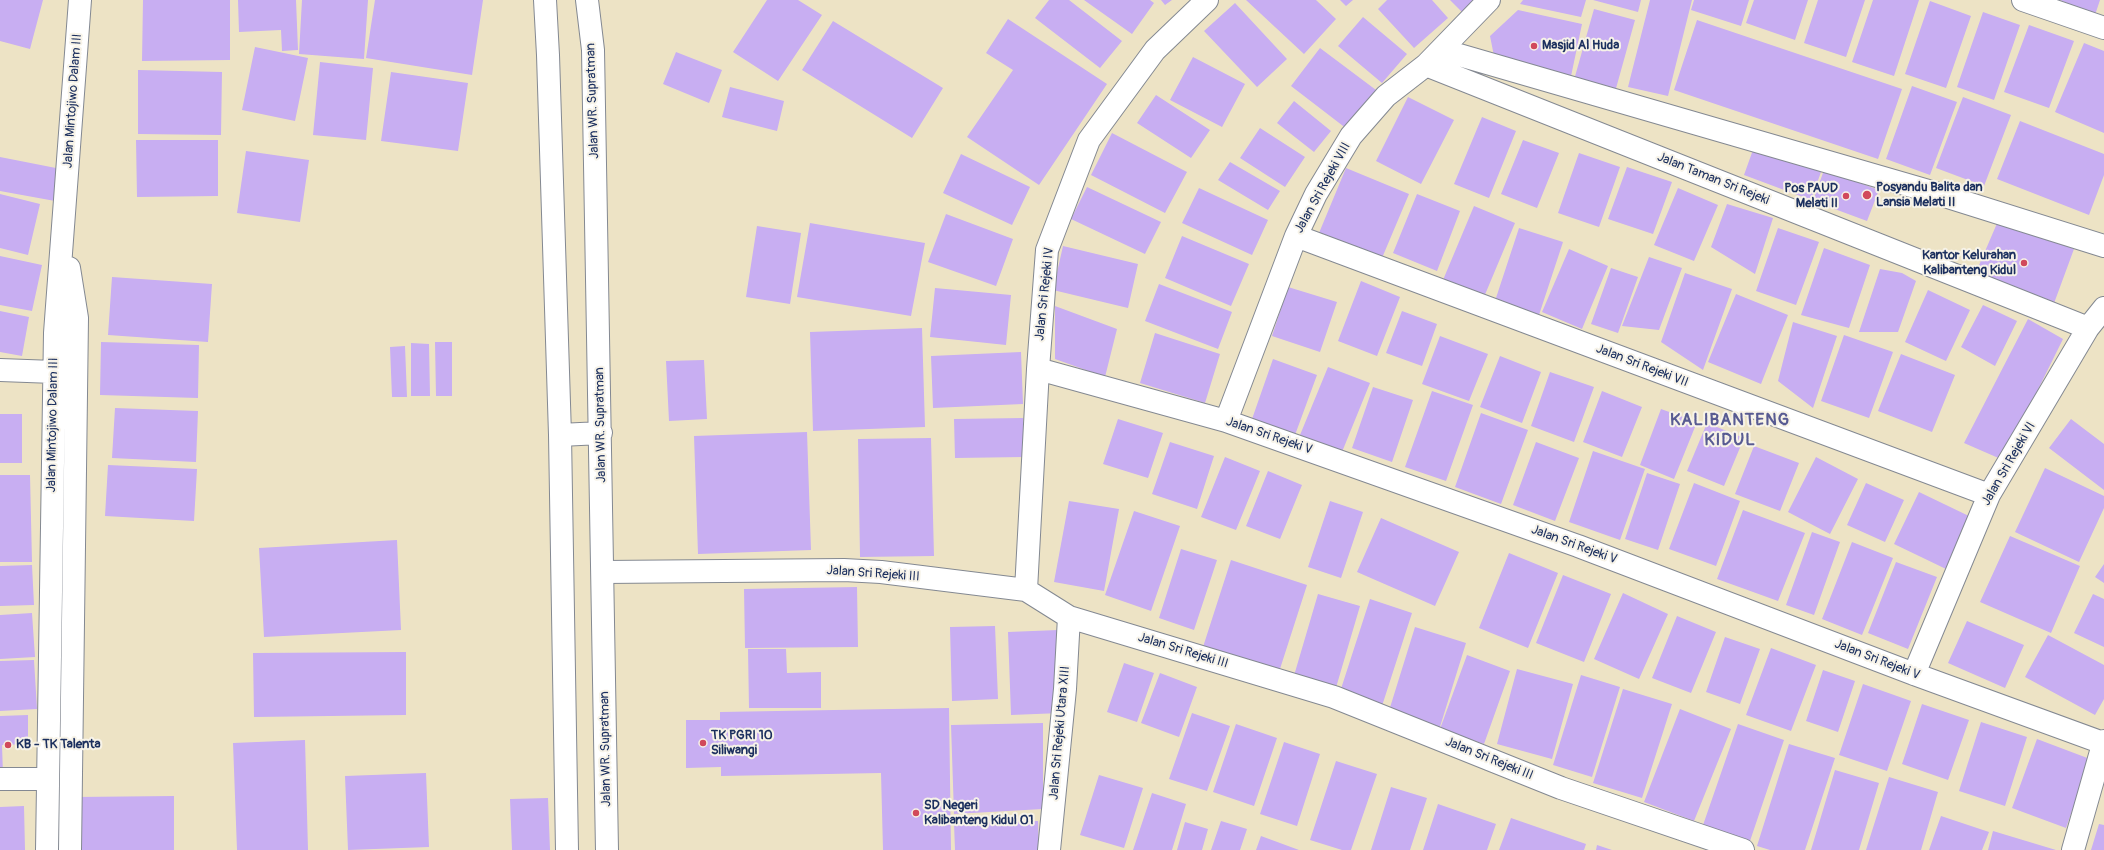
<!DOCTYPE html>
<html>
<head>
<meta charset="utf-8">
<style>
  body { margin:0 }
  canvas { display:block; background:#ede3c5 }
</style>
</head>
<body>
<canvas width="2104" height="850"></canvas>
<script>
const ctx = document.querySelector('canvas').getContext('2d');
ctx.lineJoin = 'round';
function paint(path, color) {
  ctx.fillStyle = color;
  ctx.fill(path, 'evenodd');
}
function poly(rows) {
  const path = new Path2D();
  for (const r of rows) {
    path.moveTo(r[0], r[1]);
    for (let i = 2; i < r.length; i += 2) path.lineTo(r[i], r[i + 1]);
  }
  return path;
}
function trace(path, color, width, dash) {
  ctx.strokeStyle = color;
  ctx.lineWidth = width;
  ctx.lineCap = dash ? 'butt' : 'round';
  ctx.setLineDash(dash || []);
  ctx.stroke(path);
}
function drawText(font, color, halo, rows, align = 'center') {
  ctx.font = font + ' Pangolin,sans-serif';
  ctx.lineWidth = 4;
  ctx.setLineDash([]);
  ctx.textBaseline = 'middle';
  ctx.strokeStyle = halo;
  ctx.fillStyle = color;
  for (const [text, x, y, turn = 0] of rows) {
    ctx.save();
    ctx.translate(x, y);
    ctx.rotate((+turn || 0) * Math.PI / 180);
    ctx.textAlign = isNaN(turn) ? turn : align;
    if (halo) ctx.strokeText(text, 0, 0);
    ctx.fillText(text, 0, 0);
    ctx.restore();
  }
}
const building = poly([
  [0,0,43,0,30,49,0,41],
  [143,0,230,0,230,60,142,61],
  [238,0,296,0,298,50,282,51,281,30,239,32],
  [302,0,368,0,364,59,299,54],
  [375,0,483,0,472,75,366,58],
  [767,0,798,0,822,15,778,81,733,52],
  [1049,0,1069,0,1122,41,1100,68,1035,18],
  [1084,0,1150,0,1154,3,1132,34],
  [1161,0,1172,0,1165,5],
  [1246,0,1316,0,1336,19,1304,54],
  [1340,0,1353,0,1346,6],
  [1387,0,1432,0,1448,18,1414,48,1378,9],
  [1450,0,1477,0,1463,13],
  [1523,0,1586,0,1581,17,1520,4],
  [1593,0,1641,0,1638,12],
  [1650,0,1692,0,1668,96,1628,87],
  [1694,0,1749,0,1741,26,1691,10],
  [1754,0,1808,0,1795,40,1746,23],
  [1818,0,1865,0,1846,57,1804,43],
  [1873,0,1919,0,1894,76,1852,62],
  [2060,0,2100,0,2095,15],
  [1930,1,1971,16,1946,88,1905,74],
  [1235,3,1287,59,1257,87,1204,31],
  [1594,9,1635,20,1615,92,1574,80],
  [1518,10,1582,24,1570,81,1494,56,1490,36],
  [1983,12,2020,25,1994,100,1957,87],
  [1363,17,1407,54,1382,83,1338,46],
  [1008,19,1107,84,1039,185,967,137,1013,70,986,53],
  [1697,20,1902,89,1878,159,1674,90],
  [833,21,943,88,912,138,802,70],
  [2029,25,2074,41,2049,108,2004,92],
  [2084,43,2104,51,2104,133,2055,112],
  [255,47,308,58,295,121,242,110],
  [1320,48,1376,90,1347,129,1291,86],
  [676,52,722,70,709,103,663,84],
  [1193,57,1245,84,1222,127,1170,100],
  [320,62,373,68,366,140,313,135],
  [138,70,222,72,221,135,138,134],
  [391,72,468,83,458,151,381,141],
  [1912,86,1957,102,1930,175,1886,159],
  [730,87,784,101,777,131,722,117],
  [1156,95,1210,130,1191,158,1137,123],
  [1408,97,1454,120,1421,184,1376,161],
  [1963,97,2011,115,1984,186,1936,168],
  [1294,101,1331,131,1314,152,1277,123],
  [1482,117,1516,131,1489,198,1454,184],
  [2020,121,2104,154,2104,175,2089,215,1997,179],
  [1260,128,1305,157,1285,187,1240,158],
  [1112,133,1187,172,1165,213,1091,175],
  [136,140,218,140,218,196,137,197],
  [1523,140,1559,153,1537,208,1501,194],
  [1754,147,1821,172,1811,200,1744,175],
  [246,151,309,160,300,222,237,213],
  [1579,153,1620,167,1599,227,1558,213],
  [961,154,1030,187,1012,225,943,193],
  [0,157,61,169,55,201,0,191],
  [1230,162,1280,191,1268,210,1218,180],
  [1627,167,1672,182,1653,234,1608,219],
  [1346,168,1409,194,1382,258,1319,233],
  [1824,170,1879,190,1867,221,1813,201],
  [1087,187,1161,222,1145,254,1071,219],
  [1199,188,1268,220,1252,255,1182,223],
  [1678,188,1718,205,1694,261,1654,245],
  [0,194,40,204,28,255,0,248],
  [1417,194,1460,211,1437,271,1393,253],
  [1727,204,1773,218,1755,274,1711,247],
  [1474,206,1515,223,1484,297,1443,280],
  [946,214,1013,239,996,286,928,262],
  [1998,221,2074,249,2053,306,1974,277],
  [810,223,925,243,911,316,797,297],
  [757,226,801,233,790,304,746,297],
  [1519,228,1563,242,1539,315,1495,301],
  [1778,228,1819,242,1796,305,1756,291],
  [1182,236,1249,264,1231,306,1165,278],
  [1063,246,1138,264,1128,308,1053,290],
  [1824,248,1870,265,1849,328,1801,315],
  [1569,249,1608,266,1582,329,1542,312],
  [0,256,42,265,32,311,0,305],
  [1649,257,1682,268,1659,330,1622,326],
  [1611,268,1638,277,1618,333,1591,324],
  [1880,269,1902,273,1916,281,1898,332,1859,332],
  [1685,273,1732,289,1703,370,1661,342],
  [112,277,212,284,208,342,108,335],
  [1361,281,1400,297,1377,356,1338,341],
  [1159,284,1232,312,1218,349,1145,321],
  [1288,287,1337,302,1320,352,1272,336],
  [935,288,1011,295,1006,345,930,337],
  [1928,290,1970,310,1946,361,1905,342],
  [1736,294,1788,315,1761,384,1708,362],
  [1983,305,2017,321,1995,366,1961,347],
  [1055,306,1117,329,1105,377,1055,359],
  [0,311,29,317,22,356,0,352],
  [1402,311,1437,324,1422,366,1386,353],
  [2028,319,2063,339,2003,460,1964,443],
  [1793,322,1837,336,1813,408,1778,381],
  [922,328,925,427,813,431,810,332],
  [1155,333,1220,354,1205,403,1140,383],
  [1844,335,1893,352,1869,418,1821,401],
  [1440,336,1488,354,1469,401,1422,384],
  [101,342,199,345,198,398,100,395],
  [435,342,452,342,452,396,436,396],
  [411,343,429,344,430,396,411,396],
  [405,346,407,397,392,397,390,347],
  [1021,352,1023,404,933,408,931,356],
  [1901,354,1955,375,1932,432,1878,411],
  [1500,356,1541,372,1522,423,1480,407],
  [1273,359,1317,375,1295,435,1252,419],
  [704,360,707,419,669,421,666,361],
  [1328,367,1370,383,1342,452,1300,435],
  [1550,372,1594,387,1574,442,1531,426],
  [1373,387,1413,400,1392,462,1352,448],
  [1432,391,1473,405,1446,481,1405,467],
  [1602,391,1642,407,1622,457,1583,442],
  [115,408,198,411,196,462,112,458],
  [1661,409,1697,422,1674,479,1640,465],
  [1481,413,1528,430,1501,504,1455,487],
  [0,414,22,414,22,463,0,463],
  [1023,418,1024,457,955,458,954,419],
  [1118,419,1163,433,1148,478,1103,464],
  [2071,419,2104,444,2104,490,2049,448],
  [1707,423,1744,438,1724,486,1687,471],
  [807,432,811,550,698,554,694,436],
  [931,438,934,556,860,557,858,439],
  [1170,442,1214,456,1197,509,1152,494],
  [1536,442,1579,458,1555,521,1513,505],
  [1754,446,1799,463,1780,511,1735,494],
  [1593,451,1645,469,1620,540,1569,522],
  [1225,457,1260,471,1236,530,1201,517],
  [1816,457,1858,479,1830,534,1788,512],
  [108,465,197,469,194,521,105,516],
  [2045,468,2104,496,2104,508,2079,562,2015,532],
  [1268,471,1302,485,1280,539,1246,526],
  [1647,473,1680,484,1658,550,1625,539],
  [0,475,30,475,32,562,0,562],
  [1694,483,1740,501,1716,566,1669,549],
  [1866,483,1904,500,1885,542,1847,525],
  [1919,492,1971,517,1946,569,1894,544],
  [1069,501,1119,509,1104,591,1054,582],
  [1330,501,1363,512,1341,578,1308,567],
  [1743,510,1805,533,1778,601,1717,579],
  [1134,511,1180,526,1151,611,1105,595],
  [1381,518,1459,552,1435,606,1357,572],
  [1812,532,1840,542,1814,615,1786,605],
  [2010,536,2080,566,2051,633,1980,602],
  [397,540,401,630,264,637,259,548],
  [1852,542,1893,558,1862,635,1822,619],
  [1181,549,1217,560,1194,630,1159,618],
  [1509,553,1558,573,1528,648,1479,628],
  [1231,560,1307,585,1279,672,1203,647],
  [1896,562,1937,577,1908,649,1868,633],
  [2104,564,2104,583,2095,577],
  [32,565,34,605,0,606,0,566],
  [1563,575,1611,594,1584,662,1536,643],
  [857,587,858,647,745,648,744,589],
  [1623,593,1668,614,1639,679,1594,659],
  [1318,594,1360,606,1335,691,1293,679],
  [2093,594,2104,599,2104,647,2074,633],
  [1370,599,1412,613,1381,709,1339,695],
  [32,613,35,657,0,659,0,615],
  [1677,616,1716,632,1691,693,1652,678],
  [1967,621,2024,645,2005,688,1948,663],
  [995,626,998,699,952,701,950,627],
  [1415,627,1466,643,1439,730,1388,714],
  [1058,630,1061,713,1011,715,1008,632],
  [2048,635,2104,665,2104,699,2095,715,2025,677],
  [1725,637,1760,649,1740,704,1706,692],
  [1771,648,1816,665,1791,731,1746,715],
  [748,649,786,649,787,673,821,672,821,708,749,708],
  [406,652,406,715,254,717,253,653],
  [1467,655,1510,671,1484,744,1440,729],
  [34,660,37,709,0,711,0,661],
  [1124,663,1154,673,1137,722,1107,712],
  [1517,669,1573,684,1552,759,1497,744],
  [1823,670,1855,681,1838,732,1806,721],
  [1160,673,1197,687,1179,737,1141,723],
  [1581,675,1620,687,1592,777,1553,765],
  [1863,684,1911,701,1887,771,1839,755],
  [1623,689,1672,704,1642,798,1593,783],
  [1922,704,1969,720,1948,780,1902,764],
  [949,708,951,850,883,850,881,773,721,776,721,767,686,768,686,720,720,720,720,712],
  [1680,709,1731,729,1694,821,1644,802],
  [1192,713,1230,726,1207,791,1169,779],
  [28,715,28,744,2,745,3,774,0,774,0,716],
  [1981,722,2027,737,2005,806,1959,791],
  [1043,723,1043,809,954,814,951,725],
  [1236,724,1277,738,1254,806,1213,792],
  [1738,724,1784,740,1749,844,1702,828],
  [2037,739,2090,759,2066,828,2012,808],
  [305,740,308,850,237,850,233,743],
  [1284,742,1320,754,1297,826,1260,814],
  [1789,744,1835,758,1805,850,1770,850,1757,846],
  [1336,761,1377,774,1351,850,1342,850,1310,840],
  [1835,770,1879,783,1859,850,1811,850],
  [426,773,429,847,348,850,345,776],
  [1099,775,1143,788,1124,848,1080,835],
  [1889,777,1938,792,1921,850,1866,850],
  [1391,787,1427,798,1410,850,1371,850],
  [1152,793,1186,804,1172,850,1133,850],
  [174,796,174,850,75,850,75,797],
  [548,798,550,850,512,850,510,799],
  [1438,804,1496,824,1487,850,1423,850],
  [24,806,25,850,0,850,0,807],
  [1941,816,1989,832,1982,850,1929,850],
  [1511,818,1586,844,1584,850,1499,850],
  [1038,821,1039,850,955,850,954,823],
  [1221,821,1247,829,1240,850,1211,850],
  [1185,822,1208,829,1202,850,1177,850],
  [2099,824,2104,825,2104,850,2091,850],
  [1993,831,2056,850,1988,850],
  [1261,836,1299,850,1256,850],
  [1597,845,1612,850,1596,850]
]);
const street = poly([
  [2023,0,2104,28],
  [1442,50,1932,192,2104,246],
  [1426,65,2088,328],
  [1296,236,1989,495],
  [69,268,77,318,70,850],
  [1038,369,1226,421,1578,546,1914,674,2103,743],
  [0,370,54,372],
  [1226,421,1296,236,1316,194,1351,136,1386,96,1426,65,1489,0],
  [603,572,844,570,881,572,1026,590,1069,617,1334,697,1561,788,1743,850],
  [1026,590,1038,369,1047,250,1089,140,1155,50,1207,0],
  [1914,674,1989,495,2088,328,2104,308],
  [0,779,48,779],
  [47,850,55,333,80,0],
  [1049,850,1065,689,1069,617],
  [2073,850,2104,741]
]);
const secondary = poly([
  [545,0,548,55,560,435,567,850],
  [587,0,593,50,607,850],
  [560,435,601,433]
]);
const markers = [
  [1534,46,4,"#d1495b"],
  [1867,195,5,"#d1495b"],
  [1846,196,4,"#d1495b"],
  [2024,263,4,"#d1495b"],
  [703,743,4,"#d1495b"],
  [8,745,4,"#d1495b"],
  [916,813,4,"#d1495b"]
];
const poiNames = [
  ["Masjid Al Huda",1542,46],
  ["Posyandu Balita dan",1876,188],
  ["Lansia Melati II",1876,203],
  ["Pos PAUD",1838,189,"right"],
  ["Melati II",1838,204,"right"],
  ["Kantor Kelurahan",2016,256,"right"],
  ["Kalibanteng Kidul",2016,271,"right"],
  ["TK PGRI 10",711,736],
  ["Siliwangi",711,751],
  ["KB - TK Talenta",16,745],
  ["SD Negeri",924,806],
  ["Kalibanteng Kidul 01",924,821]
];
const streetNames = [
  ["Jalan Mintojiwo Dalam III",73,101,-86],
  ["Jalan WR. Supratman",593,101,-92],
  ["Jalan Taman Sri Rejeki",1713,179,22],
  ["Jalan Sri Rejeki VIII",1323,188,-61],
  ["Jalan Sri Rejeki IV",1045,294,-84],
  ["Jalan Sri Rejeki VII",1642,366,21],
  ["Jalan Mintojiwo Dalam III",53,425,-89],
  ["Jalan WR. Supratman",601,425,-91],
  ["Jalan Sri Rejeki V",1269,436,19],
  ["Jalan Sri Rejeki VI",2009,464,-60],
  ["Jalan Sri Rejeki V",1574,545,20],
  ["Jalan Sri Rejeki III",873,574,4],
  ["Jalan Sri Rejeki III",1183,651,17],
  ["Jalan Sri Rejeki V",1877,660,21],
  ["Jalan Sri Rejeki Utara XIII",1060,733,-85],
  ["Jalan WR. Supratman",606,749,-91],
  ["Jalan Sri Rejeki III",1489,759,22]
];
const districtNames = [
  ["KALIBANTENG",1730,421],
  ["KIDUL",1730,441]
];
paint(building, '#c8aef2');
trace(street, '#848992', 24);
trace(secondary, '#848992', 24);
trace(street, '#fff', 22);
trace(secondary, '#fff', 22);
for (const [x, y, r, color] of markers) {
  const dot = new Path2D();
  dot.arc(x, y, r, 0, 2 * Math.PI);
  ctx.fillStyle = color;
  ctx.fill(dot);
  trace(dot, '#f7f3e8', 1.5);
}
drawText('bold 13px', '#1b2f5e', '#f7f3e8', poiNames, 'left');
drawText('13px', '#1b2f5e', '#f7f3e8', streetNames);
ctx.letterSpacing = '1px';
drawText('bold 17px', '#585b92', '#f7f3e8', districtNames);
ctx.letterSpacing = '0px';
</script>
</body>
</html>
